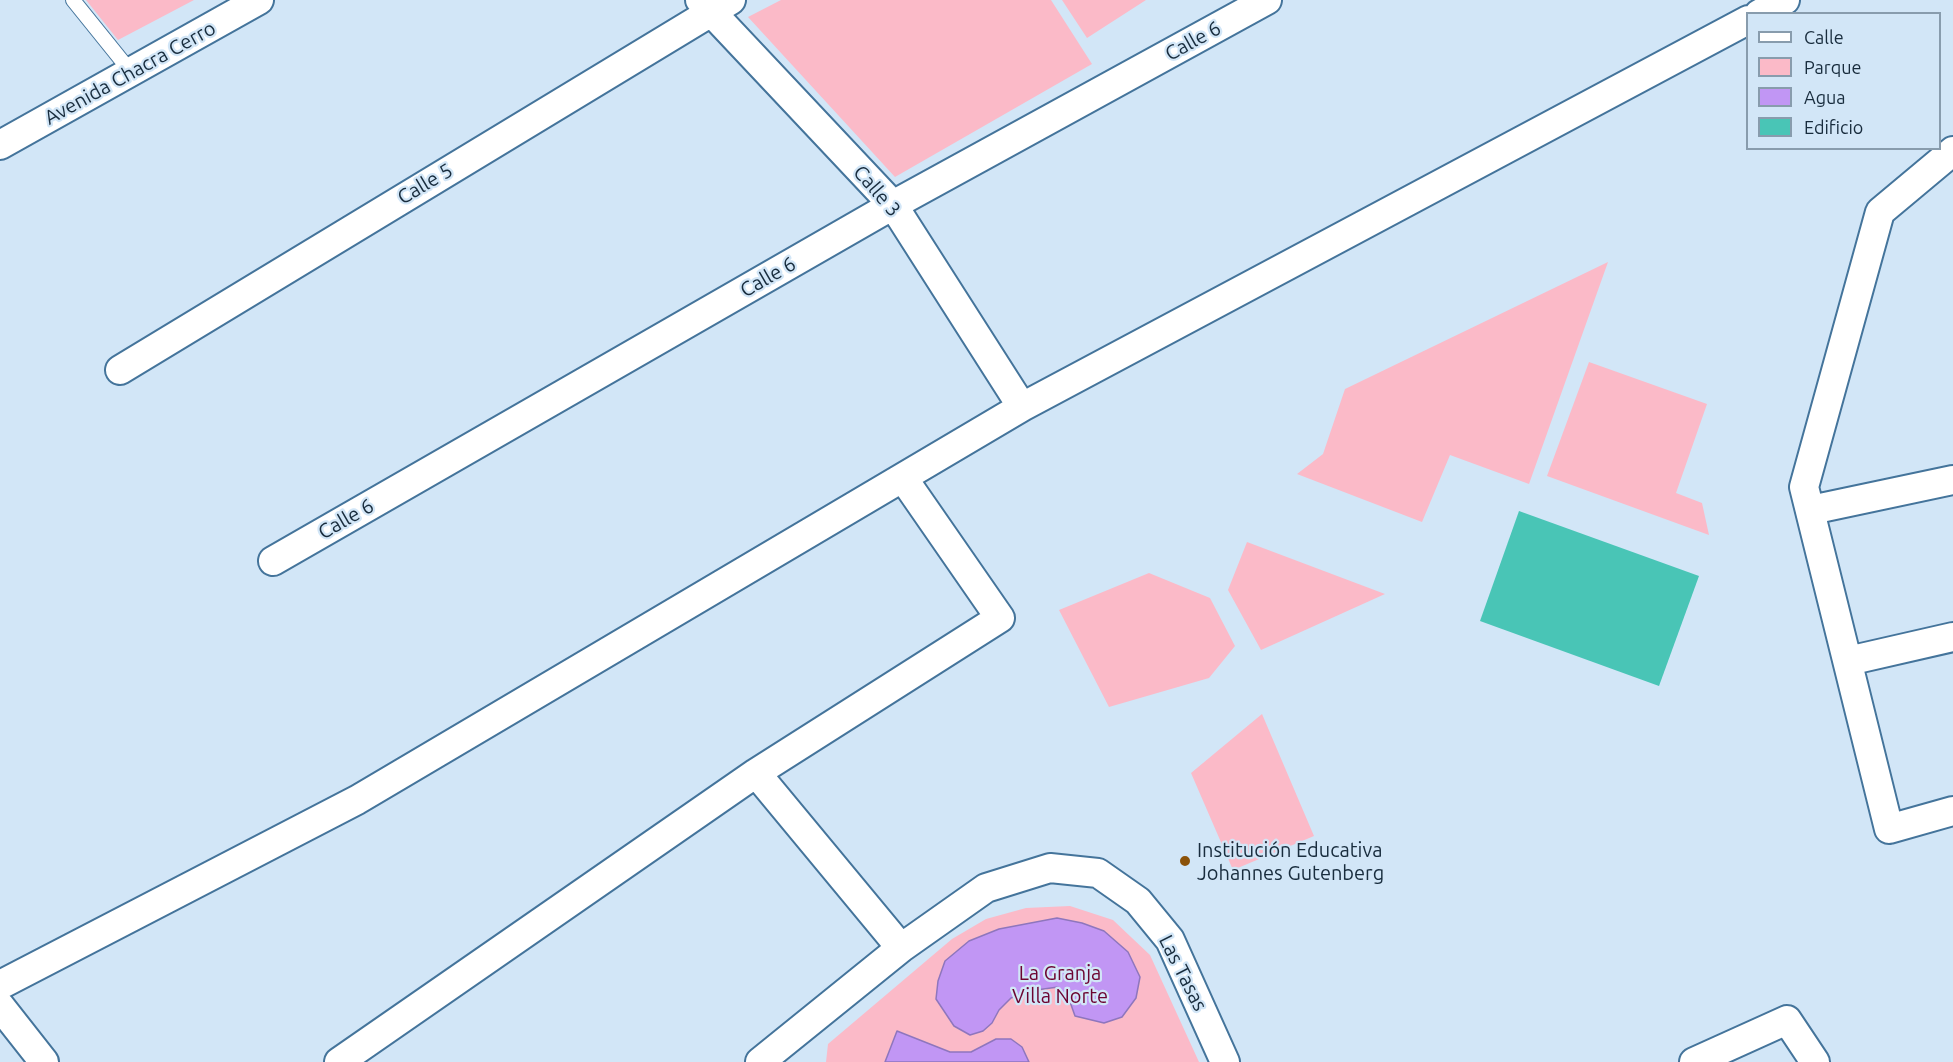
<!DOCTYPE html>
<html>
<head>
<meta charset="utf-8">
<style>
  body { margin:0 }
  #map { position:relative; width:1953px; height:1062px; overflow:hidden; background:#d2e6f7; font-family:Ubuntu,sans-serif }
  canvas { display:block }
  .legend { position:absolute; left:1746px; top:12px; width:195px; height:138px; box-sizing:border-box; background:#d2e6f7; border:2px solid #889cad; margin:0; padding:8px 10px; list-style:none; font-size:18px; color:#182c3d }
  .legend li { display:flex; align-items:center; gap:12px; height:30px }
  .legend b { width:30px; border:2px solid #889cad }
</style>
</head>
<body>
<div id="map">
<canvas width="1953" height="1062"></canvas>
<ul class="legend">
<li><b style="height:8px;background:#fff"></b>Calle</li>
<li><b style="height:16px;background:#fbbac8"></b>Parque</li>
<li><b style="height:16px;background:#c196f4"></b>Agua</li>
<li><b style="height:16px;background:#49c5b6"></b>Edificio</li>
</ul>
</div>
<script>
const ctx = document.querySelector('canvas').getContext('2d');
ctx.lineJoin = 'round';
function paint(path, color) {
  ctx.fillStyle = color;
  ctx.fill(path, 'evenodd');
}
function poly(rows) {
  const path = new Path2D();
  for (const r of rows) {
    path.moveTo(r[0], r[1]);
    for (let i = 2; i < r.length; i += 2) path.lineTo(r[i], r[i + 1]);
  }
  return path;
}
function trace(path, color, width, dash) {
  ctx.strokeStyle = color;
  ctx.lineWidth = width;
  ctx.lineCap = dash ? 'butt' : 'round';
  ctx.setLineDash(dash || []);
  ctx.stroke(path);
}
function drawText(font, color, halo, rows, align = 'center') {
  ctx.font = font + ' Ubuntu,sans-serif';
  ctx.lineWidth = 4.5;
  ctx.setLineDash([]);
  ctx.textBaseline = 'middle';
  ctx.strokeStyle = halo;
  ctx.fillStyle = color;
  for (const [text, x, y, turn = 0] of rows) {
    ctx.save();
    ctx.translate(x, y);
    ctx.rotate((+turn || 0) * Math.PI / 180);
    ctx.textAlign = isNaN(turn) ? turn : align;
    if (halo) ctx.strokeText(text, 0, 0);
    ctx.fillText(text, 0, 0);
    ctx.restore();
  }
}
const green = poly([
  [86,0,194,0,118,40],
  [781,0,1051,0,1092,64,895,177,748,17],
  [1062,0,1146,0,1087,38],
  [1608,262,1529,484,1450,455,1422,522,1297,474,1323,454,1345,389],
  [1589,362,1707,404,1676,493,1702,503,1709,535,1547,476],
  [1247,542,1385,594,1261,650,1228,590],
  [1149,573,1210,598,1235,646,1209,678,1109,707,1059,610],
  [1262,714,1314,836,1233,870,1191,773],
  [1070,906,1113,920,1150,955,1199,1062,826,1062,828,1044,952,939,986,919,1026,908]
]);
const water = poly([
  [1057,918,1082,923,1104,931,1128,952,1140,977,1136,998,1122,1017,1104,1023,1075,1016,1069,999,1058,987,1029,991,1011,998,999,1010,992,1023,983,1031,970,1035,954,1026,936,999,938,981,945,961,969,941,999,929,1057,918],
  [897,1031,950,1052,971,1052,996,1039,1011,1039,1022,1047,1029,1062,885,1062,897,1031]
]);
const building = poly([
  [1519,511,1699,576,1659,686,1480,621]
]);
const service = poly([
  [73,0,131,72]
]);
const minor = poly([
  [700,0,893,205,1022,407],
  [1759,14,1785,0],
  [0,145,259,0],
  [1953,151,1880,212,1804,487,1889,829,1953,811],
  [120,370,731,0],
  [1811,510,1953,480],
  [273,561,893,205,1267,0],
  [1848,661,1953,637],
  [756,773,901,948],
  [0,985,357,800,1022,407,1748,20],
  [0,1006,44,1062],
  [339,1062,756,773,1000,618,903,478],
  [760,1062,901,948,986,888,1050,868,1098,873,1138,901,1170,940,1225,1062],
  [1694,1062,1787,1020,1815,1062]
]);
const markers = [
  [1185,861,6,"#8b5209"]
];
const streetNames = [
  ["Calle 6",1193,41,-29],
  ["Avenida Chacra Cerro",130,73,-29],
  ["Calle 5",425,184,-31],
  ["Calle 3",877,191,49],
  ["Calle 6",768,277,-30],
  ["Calle 6",346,519,-30],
  ["Las Tasas",1183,973,63]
];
const poiNames = [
  ["Institución Educativa",1197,850],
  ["Johannes Gutenberg",1197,873]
];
const parkNames = [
  ["La Granja",1060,973],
  ["Villa Norte",1060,996]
];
paint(green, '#fbbac8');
paint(water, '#c196f4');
trace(water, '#8e76bd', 1.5);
paint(building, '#49c5b6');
trace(service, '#44749b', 16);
trace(minor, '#44749b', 32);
trace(service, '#fff', 14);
trace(minor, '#fff', 28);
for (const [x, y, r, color] of markers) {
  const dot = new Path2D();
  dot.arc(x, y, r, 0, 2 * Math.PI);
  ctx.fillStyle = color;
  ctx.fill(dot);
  trace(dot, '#d2e6f7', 2);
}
drawText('20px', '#182c3d', '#d2e6f7', streetNames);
drawText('20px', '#182c3d', '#d2e6f7', poiNames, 'left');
drawText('20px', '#6c0431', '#d2e6f7', parkNames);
</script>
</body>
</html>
